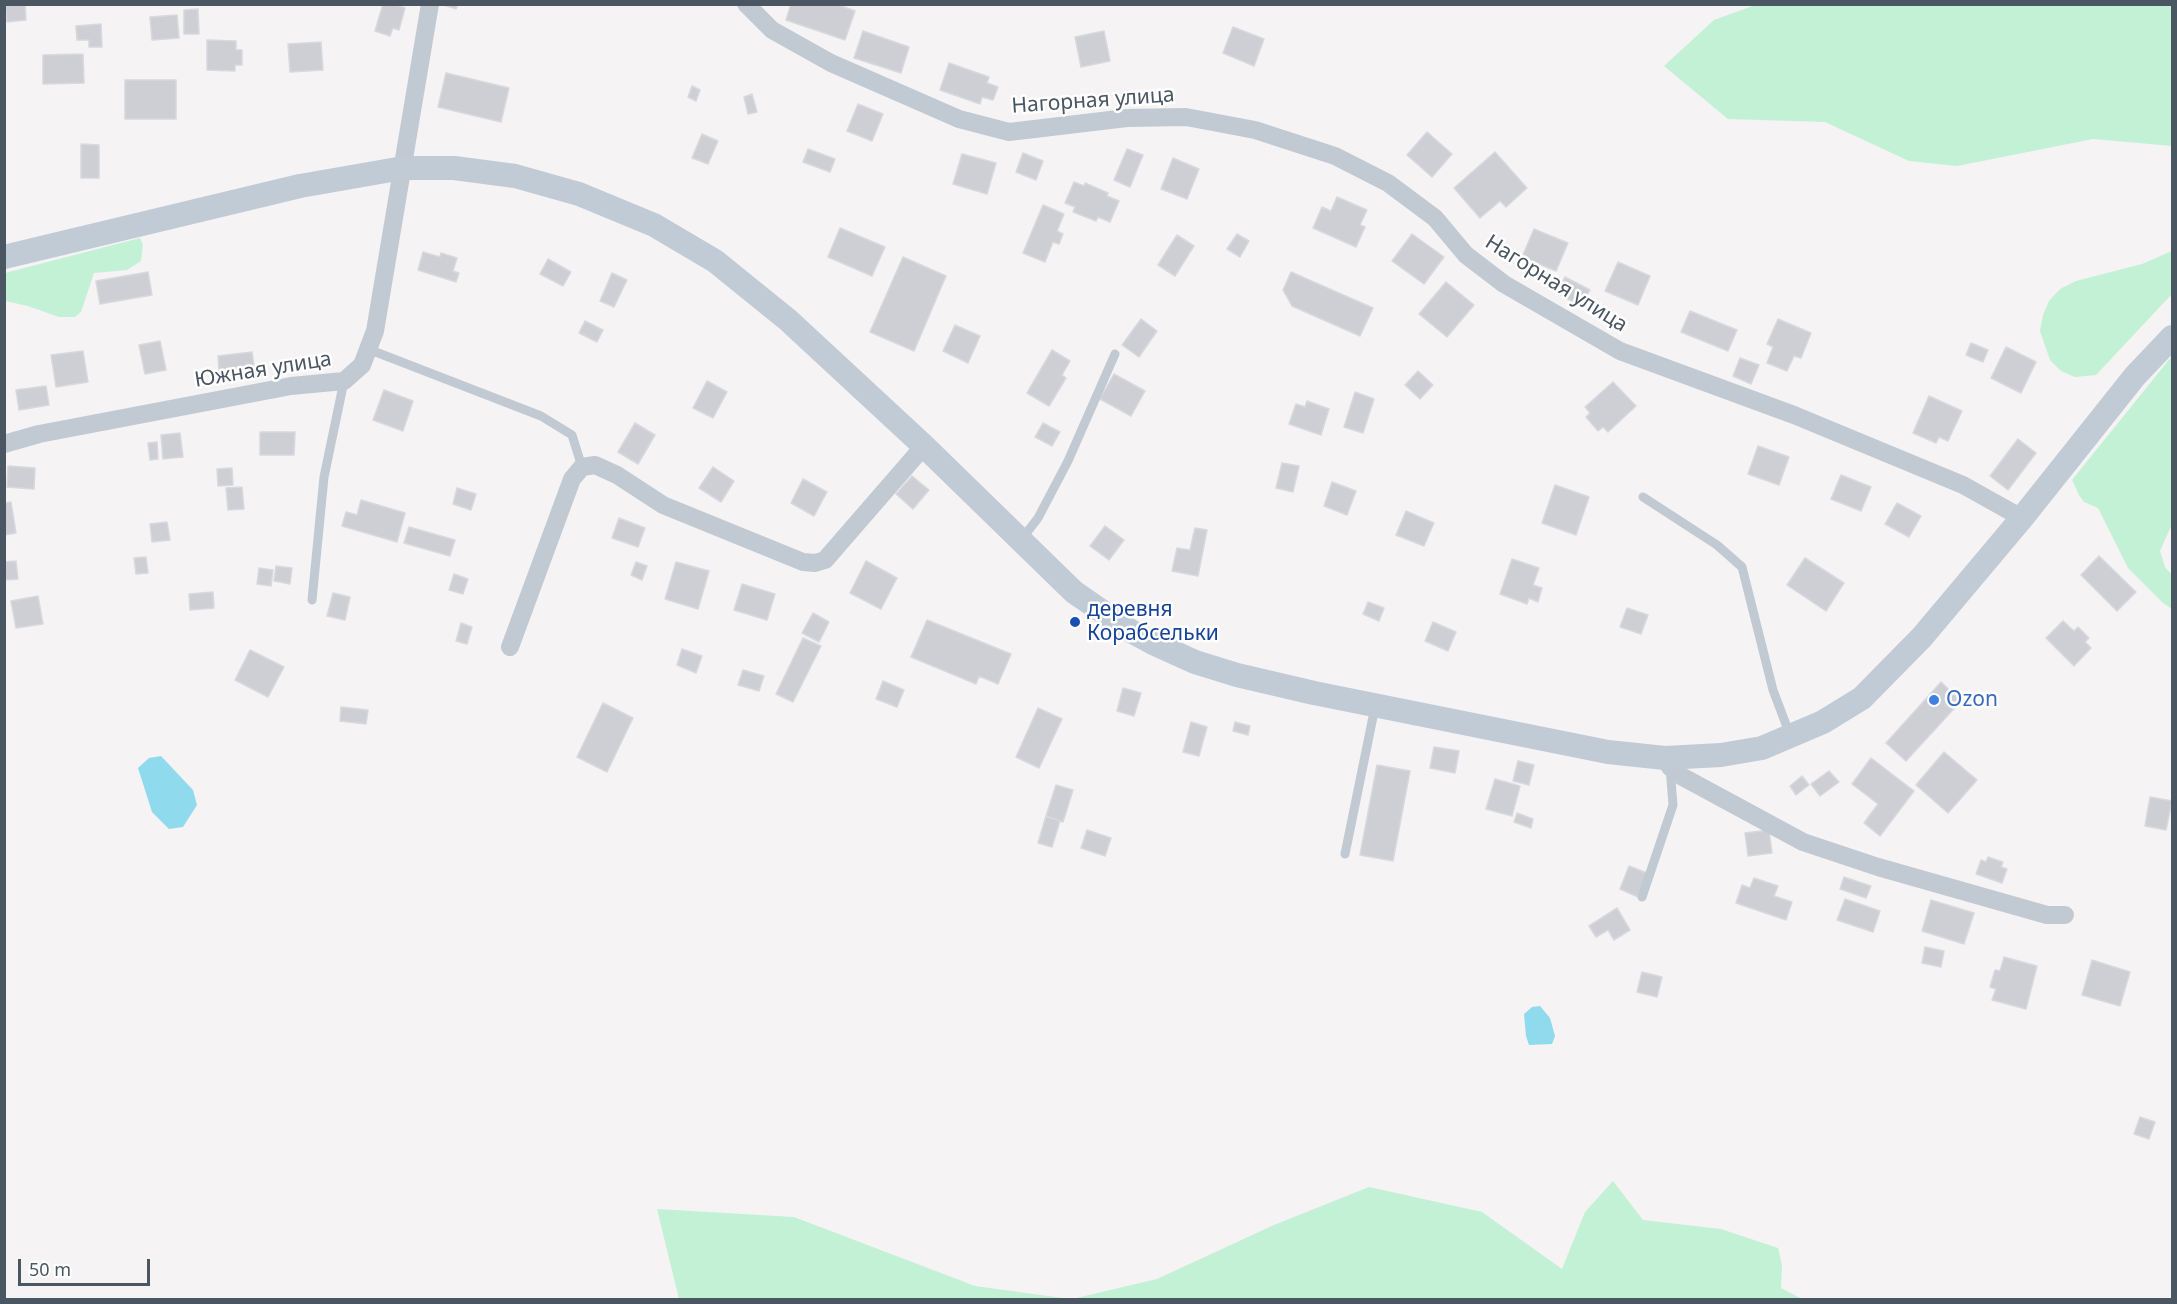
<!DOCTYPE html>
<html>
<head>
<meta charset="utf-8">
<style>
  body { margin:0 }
  #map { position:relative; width:2177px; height:1304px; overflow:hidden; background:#f5f3f3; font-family:"Noto Sans",sans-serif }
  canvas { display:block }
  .frame { position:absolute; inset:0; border:6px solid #4a5661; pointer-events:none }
  .scale { position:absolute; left:18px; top:1259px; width:132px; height:27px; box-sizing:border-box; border:3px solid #4a5661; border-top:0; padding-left:8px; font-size:18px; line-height:21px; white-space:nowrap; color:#4a5661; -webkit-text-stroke:4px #fff; paint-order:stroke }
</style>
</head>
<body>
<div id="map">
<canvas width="2177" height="1304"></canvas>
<div class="frame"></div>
<div class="scale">50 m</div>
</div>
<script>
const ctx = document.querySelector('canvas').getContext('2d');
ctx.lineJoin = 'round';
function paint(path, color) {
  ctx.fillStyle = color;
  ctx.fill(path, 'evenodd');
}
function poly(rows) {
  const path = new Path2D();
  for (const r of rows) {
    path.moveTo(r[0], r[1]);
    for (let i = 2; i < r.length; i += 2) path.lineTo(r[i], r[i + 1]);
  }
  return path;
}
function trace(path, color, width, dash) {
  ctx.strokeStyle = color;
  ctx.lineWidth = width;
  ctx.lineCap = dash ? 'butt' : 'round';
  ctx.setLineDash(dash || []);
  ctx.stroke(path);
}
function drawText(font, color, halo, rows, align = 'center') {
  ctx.font = font + ' "Noto Sans",sans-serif';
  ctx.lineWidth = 5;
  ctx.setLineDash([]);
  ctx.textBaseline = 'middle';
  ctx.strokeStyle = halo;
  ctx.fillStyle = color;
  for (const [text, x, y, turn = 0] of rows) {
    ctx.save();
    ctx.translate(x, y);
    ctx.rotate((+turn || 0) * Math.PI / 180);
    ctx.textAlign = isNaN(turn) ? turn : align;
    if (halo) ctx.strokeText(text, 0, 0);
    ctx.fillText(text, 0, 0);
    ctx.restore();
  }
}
const green = poly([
  [1758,4,2172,5,2172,146,2093,139,1957,166,1909,161,1825,122,1728,119,1664,66,1714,20],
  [140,238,143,245,141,261,127,270,94,273,81,312,75,317,59,317,28,306,5,301,5,273],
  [2172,251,2172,294,2096,375,2075,377,2061,371,2050,360,2040,331,2043,315,2049,301,2060,289,2076,281,2142,264],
  [2172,356,2172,524,2160,551,2165,567,2172,575,2172,609,2163,603,2128,568,2098,508,2084,502,2079,495,2072,480],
  [1613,1181,1643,1220,1721,1229,1778,1248,1782,1265,1781,1288,1802,1299,1072,1299,1157,1279,1274,1225,1369,1187,1482,1212,1562,1269,1585,1212],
  [657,1209,794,1217,975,1286,1070,1299,679,1299]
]);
const water = poly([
  [161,756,193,790,197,805,183,827,169,829,152,812,138,768,149,758],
  [1540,1006,1550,1018,1555,1036,1552,1044,1529,1045,1526,1036,1524,1014,1532,1007]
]);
const building = poly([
  [5,4,25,4,26,20,7,22,5,4],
  [383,4,394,4,405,8,399,30,393,28,390,36,375,31,383,4],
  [441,4,458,4,456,9,441,4],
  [791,4,836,4,855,11,845,40,786,20,791,4],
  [198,9,199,34,184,34,184,10,198,9],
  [177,15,179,38,152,40,150,17,177,15],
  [101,24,102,47,89,47,89,40,77,40,76,26,101,24],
  [1233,27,1264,39,1254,66,1223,53,1233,27],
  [863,31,909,47,901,73,854,58,863,31],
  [1104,31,1110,61,1081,67,1075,37,1104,31],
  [207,40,236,41,236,50,242,50,242,65,235,65,235,71,207,70,207,40],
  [321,42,323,70,290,72,288,44,321,42],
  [83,54,84,83,43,84,43,55,83,54],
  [949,63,989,77,987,83,998,87,993,100,982,97,980,104,940,90,949,63],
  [446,73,509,88,501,122,438,107,446,73],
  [125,80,176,80,176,119,125,119,125,80],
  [692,86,700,90,696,101,688,97,692,86],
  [752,94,757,112,748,114,744,97,752,94],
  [858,104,883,114,872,141,847,131,858,104],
  [1427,132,1452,154,1432,177,1407,155,1427,132],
  [702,134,718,141,708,164,692,158,702,134],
  [81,144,99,145,99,178,81,178,81,144],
  [808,149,835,159,830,172,803,162,808,149],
  [1127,149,1143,155,1130,187,1114,180,1127,149],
  [1495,152,1527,188,1506,207,1500,201,1480,218,1454,188,1495,152],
  [1023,153,1043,161,1036,180,1016,172,1023,153],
  [962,154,996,163,987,194,953,184,962,154],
  [1173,158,1199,169,1187,199,1161,189,1173,158],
  [1074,182,1084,186,1085,183,1108,193,1107,196,1119,201,1110,222,1098,217,1096,221,1073,212,1075,207,1065,203,1074,182],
  [1337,197,1367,210,1360,225,1365,227,1356,247,1313,228,1322,207,1331,211,1337,197],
  [1043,205,1064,214,1057,231,1063,234,1059,244,1053,242,1045,262,1023,253,1043,205],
  [840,228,885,247,872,276,828,257,840,228],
  [1534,229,1568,243,1556,271,1522,257,1534,229],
  [1237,234,1249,241,1240,257,1227,249,1237,234],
  [1412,234,1444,257,1424,284,1392,261,1412,234],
  [1177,235,1194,246,1175,276,1158,265,1177,235],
  [423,252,440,257,441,253,457,258,453,271,459,273,456,282,418,270,423,252],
  [903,257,946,276,914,351,870,332,903,257],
  [548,259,571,272,563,286,540,274,548,259],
  [1618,262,1650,276,1638,305,1605,291,1618,262],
  [148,272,152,295,100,304,96,281,148,272],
  [1291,272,1373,308,1360,336,1292,306,1283,290,1291,272],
  [612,273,627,280,614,307,600,301,612,273],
  [1565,277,1590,290,1581,306,1557,293,1565,277],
  [1446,282,1474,305,1447,337,1419,314,1446,282],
  [1690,311,1737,330,1728,351,1681,332,1690,311],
  [1141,319,1157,331,1139,357,1122,345,1141,319],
  [1778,319,1811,333,1801,358,1794,356,1787,371,1767,363,1773,347,1767,344,1778,319],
  [585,321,603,330,597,342,579,333,585,321],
  [955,325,980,336,968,363,943,351,955,325],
  [160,341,166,370,145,374,139,345,160,341],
  [1971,343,1988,350,1983,362,1966,355,1971,343],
  [2006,347,2036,362,2021,393,1991,378,2006,347],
  [1052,350,1070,361,1062,375,1066,378,1049,406,1027,393,1052,350],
  [83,351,88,382,56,387,51,355,83,351],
  [252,352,254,366,219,370,218,356,252,352],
  [1740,358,1759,365,1751,384,1733,376,1740,358],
  [1418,371,1433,385,1420,399,1405,385,1418,371],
  [1114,374,1145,391,1131,416,1100,399,1114,374],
  [707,381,727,392,713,418,693,408,707,381],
  [1613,382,1636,406,1608,432,1603,427,1598,431,1586,417,1590,413,1585,407,1613,382],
  [46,386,49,405,19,410,16,390,46,386],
  [384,390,413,401,403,431,373,420,384,390],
  [1355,392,1374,399,1363,433,1344,427,1355,392],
  [1929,396,1962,411,1948,441,1939,437,1936,443,1913,433,1929,396],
  [1307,401,1329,409,1321,435,1289,424,1296,404,1305,407,1307,401],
  [635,423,655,435,638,464,618,452,635,423],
  [1043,423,1060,432,1052,446,1035,437,1043,423],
  [260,432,295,432,294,455,260,455,260,432],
  [180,433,183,457,163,459,161,435,180,433],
  [2018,439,2036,453,2008,490,1990,476,2018,439],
  [157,442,158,459,150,460,148,443,157,442],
  [1758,446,1789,457,1779,485,1748,474,1758,446],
  [1282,463,1299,466,1293,492,1276,488,1282,463],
  [8,466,35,468,34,489,7,487,8,466],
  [713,467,734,481,721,502,699,488,713,467],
  [232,468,233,485,218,486,217,469,232,468],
  [1841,475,1871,487,1861,511,1831,499,1841,475],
  [912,476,929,490,913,509,896,494,912,476],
  [803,479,827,492,814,516,791,503,803,479],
  [1332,482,1356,491,1347,515,1324,506,1332,482],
  [1555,485,1589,497,1576,535,1542,523,1555,485],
  [242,487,244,509,228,510,226,488,242,487],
  [457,488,476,494,471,510,453,504,457,488],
  [361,500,405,513,397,542,342,526,346,512,357,515,361,500],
  [11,502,16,533,4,535,4,503,11,502],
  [1897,503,1921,516,1909,537,1885,524,1897,503],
  [1406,511,1434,523,1424,546,1396,535,1406,511],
  [619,518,645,528,638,547,612,538,619,518],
  [167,522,170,540,152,542,150,524,167,522],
  [1105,526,1124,540,1109,560,1090,546,1105,526],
  [409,527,455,540,450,556,404,543,409,527],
  [1195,528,1207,530,1198,576,1172,571,1177,548,1190,550,1195,528],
  [2099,556,2136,592,2117,611,2081,575,2099,556],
  [146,557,148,573,136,574,134,558,146,557],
  [1805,558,1844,583,1826,611,1787,585,1805,558],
  [1512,559,1539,568,1533,585,1542,588,1538,602,1529,598,1527,604,1500,594,1512,559],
  [16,561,18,579,4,580,4,562,16,561],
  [866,561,897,578,881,609,850,593,866,561],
  [636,562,647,566,642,580,631,575,636,562],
  [676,562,709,571,698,609,665,599,676,562],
  [276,566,292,568,290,584,274,581,276,566],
  [259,568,273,570,271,586,257,584,259,568],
  [454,574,468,579,463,594,449,590,454,574],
  [742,584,775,594,767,620,734,610,742,584],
  [213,592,214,608,190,610,189,594,213,592],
  [333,593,350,597,345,620,327,616,333,593],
  [38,596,43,624,16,628,11,601,38,596],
  [1368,602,1384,608,1379,621,1363,614,1368,602],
  [1627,608,1648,615,1641,634,1620,627,1627,608],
  [813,613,829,622,819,642,802,633,813,613],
  [927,620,1011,654,998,684,979,676,976,684,911,657,927,620],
  [2063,621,2074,631,2078,627,2089,638,2085,642,2091,648,2074,666,2046,638,2063,621],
  [1433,622,1456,632,1448,651,1425,641,1433,622],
  [461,623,472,627,467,644,456,641,461,623],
  [803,638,821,646,793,702,776,694,803,638],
  [682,649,702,656,696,673,677,665,682,649],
  [250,650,284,667,268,697,235,680,250,650],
  [743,670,764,676,759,691,738,685,743,670],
  [883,681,904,690,897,707,876,699,883,681],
  [1941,682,1961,701,1906,761,1886,743,1941,682],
  [1123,688,1141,693,1134,716,1117,711,1123,688],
  [603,703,633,718,607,772,577,757,603,703],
  [341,707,368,710,366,724,340,721,341,707],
  [1038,708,1062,719,1039,768,1016,757,1038,708],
  [1191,722,1207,727,1199,756,1183,752,1191,722],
  [1235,722,1250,726,1248,735,1233,731,1235,722],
  [1434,747,1459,751,1455,773,1430,768,1434,747],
  [1944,752,1977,780,1948,813,1916,785,1944,752],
  [1871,758,1914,791,1880,836,1864,823,1878,804,1852,784,1871,758],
  [1518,761,1534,765,1529,785,1513,781,1518,761],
  [1377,765,1410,771,1393,861,1360,855,1377,765],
  [1829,771,1839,782,1820,796,1811,784,1829,771],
  [1802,776,1809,785,1796,795,1790,786,1802,776],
  [1495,779,1520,786,1512,816,1486,809,1495,779],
  [1056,785,1073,790,1063,822,1046,816,1056,785],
  [2150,797,2172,801,2166,830,2145,826,2150,797],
  [1517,813,1533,819,1531,828,1514,822,1517,813],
  [1046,816,1060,821,1052,847,1038,843,1046,816],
  [1087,830,1111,838,1105,856,1081,848,1087,830],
  [1769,830,1772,853,1748,856,1745,833,1769,830],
  [1988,857,2003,862,2001,867,2007,869,2002,883,1976,874,1981,860,1986,862,1988,857],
  [1629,866,1647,873,1638,897,1620,889,1629,866],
  [1844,877,1871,886,1866,898,1840,889,1844,877],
  [1754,878,1778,886,1774,896,1792,902,1786,920,1736,903,1742,885,1750,888,1754,878],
  [1845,899,1880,911,1873,932,1837,920,1845,899],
  [1931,900,1974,913,1964,944,1922,931,1931,900],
  [1617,908,1630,930,1614,940,1608,930,1596,937,1589,926,1617,908],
  [1925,947,1944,951,1941,967,1922,963,1925,947],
  [2004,957,2037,966,2026,1009,1992,1000,1996,989,1990,987,1995,970,2000,971,2004,957],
  [2092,960,2130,972,2120,1006,2082,995,2092,960],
  [1642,972,1662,977,1657,997,1637,992,1642,972],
  [2140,1117,2155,1122,2149,1139,2134,1134,2140,1117]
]);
const lane = poly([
  [368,349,541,416,572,435,582,467],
  [1643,497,1717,545,1742,567,1773,690,1790,735],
  [1021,540,1038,518,1068,461,1115,354],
  [312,600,324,477,344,381],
  [1345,854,1375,707],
  [1642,897,1673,805,1670,767]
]);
const street = poly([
  [746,4,772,30,831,63,959,119,1009,132,1127,118,1186,117,1255,130,1335,156,1388,183,1435,218,1466,255,1504,284,1620,351,1794,415,1963,485,2022,518],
  [4,444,39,434,291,386,344,381,362,365,375,331,430,4],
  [510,647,572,479,582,467,595,465,617,475,663,505,803,562,815,563,825,560,924,446],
  [1665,758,1670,767,1681,776,1803,842,1878,867,2047,915,2065,915]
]);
const secondary = poly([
  [4,257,300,186,403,168,454,168,515,176,579,194,654,225,715,261,788,320,924,446,1074,592,1129,630,1153,643,1195,662,1237,675,1314,693,1608,752,1665,758,1721,755,1762,748,1823,722,1862,698,1922,637,2022,518,2135,376,2172,337]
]);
const markers = [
  [1075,622,6,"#1a4fb4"],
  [1934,700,6,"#3f7fe0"]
];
const streetNames = [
  ["Нагорная улица",1093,101,-4],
  ["Нагорная улица",1556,284,32],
  ["Южная улица",263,370,-9]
];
const transitNames = [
  ["деревня",1087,610],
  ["Корабсельки",1087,634]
];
const shopNames = [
  ["Ozon",1946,700]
];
paint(green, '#c3f1d5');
paint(water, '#90daee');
paint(building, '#cdcfd5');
trace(building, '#d7d9de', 1.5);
trace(lane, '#c1cad2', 9);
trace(street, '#c1cad2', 18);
trace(secondary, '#c1cbd6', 24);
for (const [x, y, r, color] of markers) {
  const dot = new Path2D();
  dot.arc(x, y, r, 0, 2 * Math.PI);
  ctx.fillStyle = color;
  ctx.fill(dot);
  trace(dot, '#fff', 2);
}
drawText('21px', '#4a5661', '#fff', streetNames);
drawText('21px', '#164399', '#fff', transitNames, 'left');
drawText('21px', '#366cbe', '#fff', shopNames, 'left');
</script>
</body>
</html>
